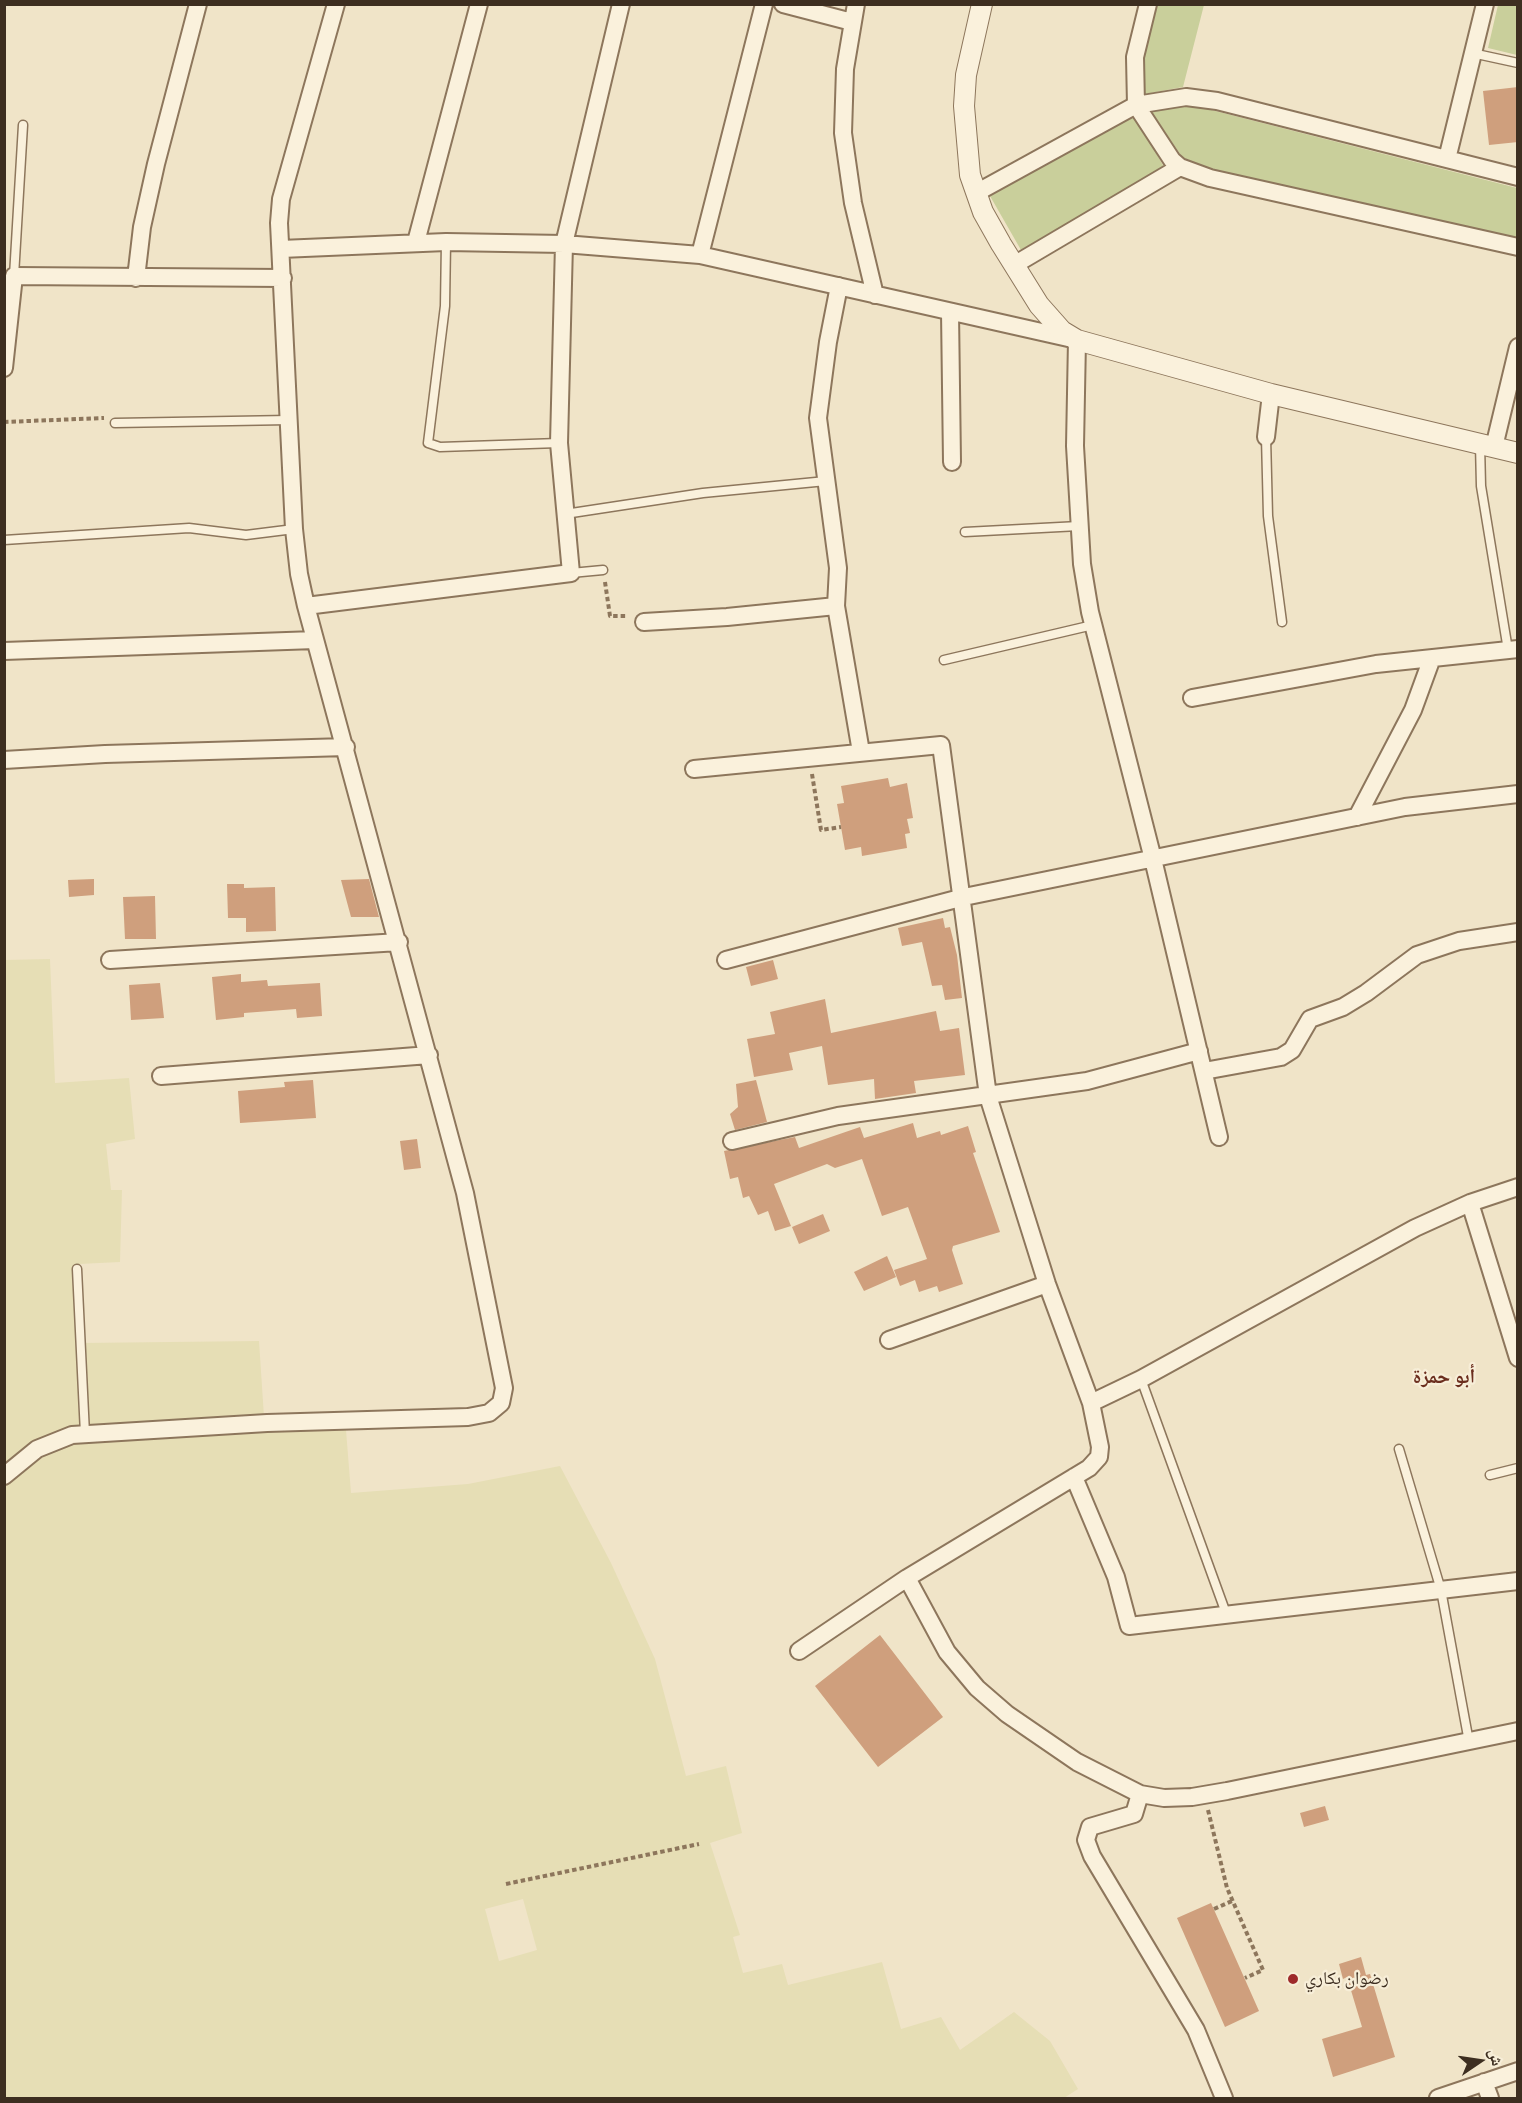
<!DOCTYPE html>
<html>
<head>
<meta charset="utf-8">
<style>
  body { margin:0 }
  #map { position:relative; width:1522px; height:2103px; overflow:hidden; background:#f0e4c8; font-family:Literata,"Noto Naskh Arabic",serif }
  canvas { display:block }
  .frame { position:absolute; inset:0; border:6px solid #3d2e20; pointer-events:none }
  .north { position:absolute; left:1450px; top:2031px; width:60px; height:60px; -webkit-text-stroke:4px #f7eed8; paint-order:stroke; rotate:77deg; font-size:16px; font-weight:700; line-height:24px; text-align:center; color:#3d2e20 }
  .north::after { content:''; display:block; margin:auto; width:21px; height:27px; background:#3d2e20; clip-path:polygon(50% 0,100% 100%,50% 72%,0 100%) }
</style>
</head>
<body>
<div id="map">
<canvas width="1522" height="2103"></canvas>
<div class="frame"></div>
<div class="north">ش</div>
</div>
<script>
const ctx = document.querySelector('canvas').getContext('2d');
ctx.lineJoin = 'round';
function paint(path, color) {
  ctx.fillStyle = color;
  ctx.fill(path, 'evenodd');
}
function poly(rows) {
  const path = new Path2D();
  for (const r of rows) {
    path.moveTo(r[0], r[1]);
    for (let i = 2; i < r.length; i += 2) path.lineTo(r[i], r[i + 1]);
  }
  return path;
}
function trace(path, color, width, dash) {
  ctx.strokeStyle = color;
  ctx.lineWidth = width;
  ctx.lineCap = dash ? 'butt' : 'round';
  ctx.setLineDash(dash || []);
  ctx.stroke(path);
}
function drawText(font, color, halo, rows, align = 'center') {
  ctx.font = font + ' Literata,"Noto Naskh Arabic",serif';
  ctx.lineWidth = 4.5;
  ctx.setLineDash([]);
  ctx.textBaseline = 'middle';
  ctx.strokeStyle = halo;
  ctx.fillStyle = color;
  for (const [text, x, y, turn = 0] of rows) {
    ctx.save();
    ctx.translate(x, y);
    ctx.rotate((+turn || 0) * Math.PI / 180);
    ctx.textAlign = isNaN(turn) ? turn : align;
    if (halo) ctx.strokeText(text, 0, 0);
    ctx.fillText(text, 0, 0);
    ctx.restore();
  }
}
const farmland = poly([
  [50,959,55,1083,129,1078,135,1139,106,1144,111,1190,122,1190,120,1262,79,1264,81,1343,259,1341,265,1432,346,1430,351,1493,468,1484,560,1466,611,1563,655,1659,686,1776,726,1766,742,1833,710,1843,740,1935,733,1937,743,1973,782,1964,788,1985,882,1962,901,2029,941,2017,960,2050,1014,2012,1050,2041,1078,2089,1064,2098,5,2098,4,960],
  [523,1899,537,1950,499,1961,485,1909]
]);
const green = poly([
  [1156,5,1204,5,1183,87,1140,95,1142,58],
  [1498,5,1517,5,1517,55,1488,48],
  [1188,104,1517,188,1517,239,1186,163,1151,111],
  [1133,113,1164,167,1021,250,990,196]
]);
const building = poly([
  [1518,87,1518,142,1489,145,1483,91],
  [888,778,890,787,907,783,913,818,907,819,910,833,905,834,907,848,862,856,861,847,845,850,837,804,844,803,841,786],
  [94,879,94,895,69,897,68,880],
  [369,879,379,917,351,917,341,880],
  [227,884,244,884,244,888,275,887,276,931,246,932,246,918,228,918],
  [155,896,156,939,125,939,123,897],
  [943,918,945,928,950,927,957,955,962,998,945,1000,942,985,932,986,922,942,902,946,898,928],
  [773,960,778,979,751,986,746,967],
  [241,974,241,982,267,980,268,986,320,983,322,1016,297,1018,296,1009,244,1013,244,1017,216,1020,212,977],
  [160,983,164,1018,131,1020,129,985],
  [825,999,831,1033,936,1011,940,1031,959,1028,965,1075,914,1081,916,1093,875,1099,874,1079,828,1085,822,1046,789,1053,793,1070,754,1077,747,1039,775,1034,770,1012],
  [313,1080,316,1118,240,1123,238,1091,285,1087,284,1082],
  [756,1080,767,1122,735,1130,730,1114,738,1107,736,1084],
  [913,1123,917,1138,940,1131,941,1135,968,1126,976,1152,973,1153,1000,1232,953,1246,952,1250,963,1284,939,1292,937,1286,919,1292,915,1280,900,1286,894,1270,927,1259,908,1207,882,1216,862,1159,835,1168,827,1164,774,1184,791,1226,775,1231,768,1211,758,1215,749,1196,743,1198,738,1177,730,1179,724,1151,795,1137,799,1148,860,1127,864,1138],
  [417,1139,421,1168,404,1170,400,1141],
  [823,1214,830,1231,799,1244,792,1227],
  [887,1256,896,1277,864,1291,854,1272],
  [880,1635,943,1717,878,1767,815,1686],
  [1325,1806,1329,1820,1304,1827,1300,1813],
  [1211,1903,1259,2011,1225,2027,1177,1918],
  [1361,1957,1366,1975,1370,1974,1395,2057,1333,2077,1322,2039,1362,2027,1347,1977,1343,1979,1339,1964]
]);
const path = poly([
  [4,422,104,418],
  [605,582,610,616,628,616],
  [812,774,821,830,841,827],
  [1208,1810,1227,1888,1263,1970,1245,1978],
  [506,1884,699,1844],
  [1214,1909,1232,1901]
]);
const service = poly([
  [1472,53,1518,63],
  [446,242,445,306,428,443,440,447,559,443],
  [14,276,23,125],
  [115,423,289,420],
  [1266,437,1268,516,1282,622],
  [1480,444,1481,486,1508,650],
  [565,514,703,493,826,481],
  [965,532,1079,526],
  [4,540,189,528,246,535,294,529],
  [571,573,603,570],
  [944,660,1093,625],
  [77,1269,85,1434],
  [1141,1379,1227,1616],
  [1399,1449,1441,1590,1469,1742],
  [1490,1475,1518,1468]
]);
const minor = poly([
  [783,4,852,22],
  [856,4,845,69,843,133,853,203,875,295],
  [1148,4,1135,57,1136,105,1172,160,1180,167],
  [1447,159,1485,4],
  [976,193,1136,105,1186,97,1217,101,1518,177],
  [416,242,479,4],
  [281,249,446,242,564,244,700,255,1077,340,1075,446,1082,564,1090,612,1153,859,1219,1137],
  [700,255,764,4],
  [1014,265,1180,167,1210,178,1518,247],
  [136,278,142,227,156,164,198,4],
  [839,286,828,342,818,418,838,568,836,606,861,752],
  [950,312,952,462],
  [4,368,14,276,283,278],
  [1266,437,1271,394],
  [1494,447,1518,347],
  [306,606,571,573,559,443,564,244,621,4],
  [644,622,727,617,836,606],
  [4,651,315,640],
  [1192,698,1376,664,1518,649],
  [4,760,105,754,346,747],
  [694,769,941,745,988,1096,1047,1284,1091,1403,1100,1447,1099,1457,1089,1468,907,1578,799,1651],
  [1357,817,1413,710,1432,658],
  [110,960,399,942],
  [726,960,964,897,1405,807,1518,794],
  [1204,1071,1281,1057,1292,1050,1310,1019,1343,1007,1366,993,1417,955,1459,941,1518,932],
  [161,1076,429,1055],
  [732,1141,838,1116,1087,1081,1199,1051],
  [1470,1203,1518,1358],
  [889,1340,1047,1284],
  [1091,1403,1141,1379,1415,1228,1470,1203,1518,1187],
  [4,1476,37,1449,72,1435,267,1423,468,1417,489,1413,501,1403,504,1388,465,1193,306,606,299,574,294,529,279,223,281,199,336,4],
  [1074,1477,1116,1577,1129,1626,1518,1581],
  [907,1578,947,1652,977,1688,1007,1714,1077,1762,1140,1794,1164,1798,1192,1797,1227,1791,1518,1731],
  [1140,1794,1134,1814,1090,1827,1086,1840,1092,1856,1196,2030,1224,2098],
  [1484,2082,1490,2098],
  [1438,2098,1518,2071]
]);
const tertiary = poly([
  [982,4,966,75,964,106,970,175,983,212,1001,244,1039,305,1062,331,1077,340,1271,394,1518,453]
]);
const markers = [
  [1293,1979,6,"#9e2a2b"]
];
const poiNames = [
  ["رضوان بكاري",1305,1979]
];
const neighbourhoodNames = [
  ["أبو حمزة",1444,1377]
];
paint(farmland, '#e6deb5');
paint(green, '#c9cf9b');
paint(building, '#cf9f7d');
trace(service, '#8d765c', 11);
trace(minor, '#8d765c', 20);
trace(tertiary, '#8d765c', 22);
trace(path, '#8d765c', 4, [4.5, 3]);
trace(service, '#faf1dc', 8);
trace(minor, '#faf1dc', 16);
trace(tertiary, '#faf1dc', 20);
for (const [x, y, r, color] of markers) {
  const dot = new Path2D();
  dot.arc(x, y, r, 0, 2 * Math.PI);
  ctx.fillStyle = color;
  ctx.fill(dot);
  trace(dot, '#f7eed8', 2);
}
drawText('18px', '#3d2e20', '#f7eed8', poiNames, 'left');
drawText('bold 20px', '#6b2e1e', '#f7eed8', neighbourhoodNames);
</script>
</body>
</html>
